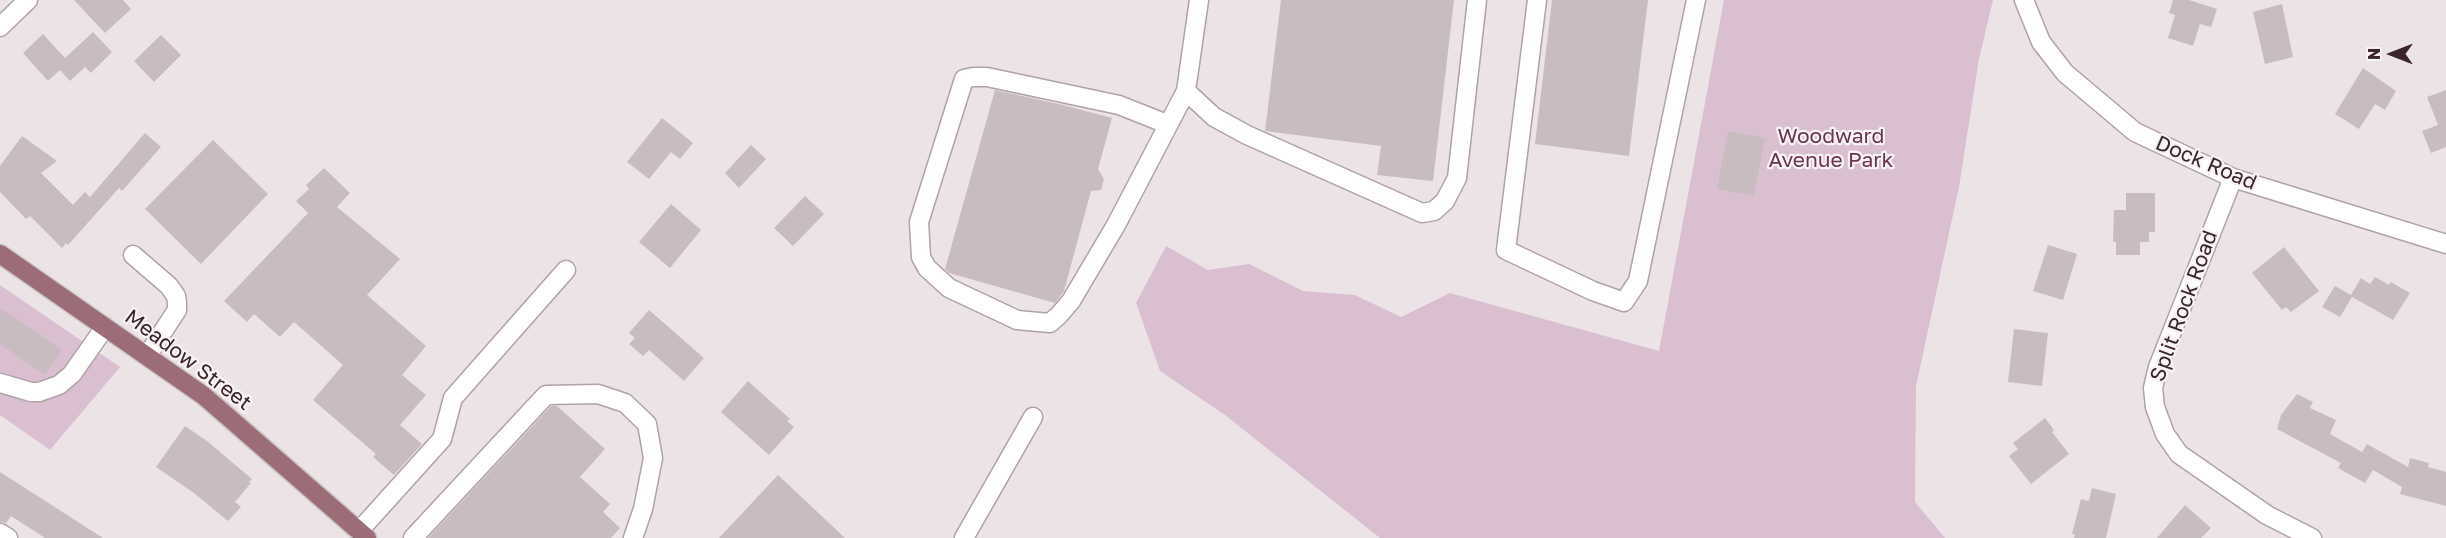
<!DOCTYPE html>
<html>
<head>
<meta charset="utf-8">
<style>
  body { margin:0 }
  #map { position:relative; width:2446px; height:538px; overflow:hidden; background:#ece3e7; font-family:"Golos Text",sans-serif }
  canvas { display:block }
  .north { position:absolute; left:2362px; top:24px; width:60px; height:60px; -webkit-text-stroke:4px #f8f4f6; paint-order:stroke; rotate:270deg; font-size:16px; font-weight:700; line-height:24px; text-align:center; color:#3b2529 }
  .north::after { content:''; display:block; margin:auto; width:21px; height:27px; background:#3b2529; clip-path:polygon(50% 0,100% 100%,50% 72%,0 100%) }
</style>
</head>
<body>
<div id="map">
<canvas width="2446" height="538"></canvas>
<div class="north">N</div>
</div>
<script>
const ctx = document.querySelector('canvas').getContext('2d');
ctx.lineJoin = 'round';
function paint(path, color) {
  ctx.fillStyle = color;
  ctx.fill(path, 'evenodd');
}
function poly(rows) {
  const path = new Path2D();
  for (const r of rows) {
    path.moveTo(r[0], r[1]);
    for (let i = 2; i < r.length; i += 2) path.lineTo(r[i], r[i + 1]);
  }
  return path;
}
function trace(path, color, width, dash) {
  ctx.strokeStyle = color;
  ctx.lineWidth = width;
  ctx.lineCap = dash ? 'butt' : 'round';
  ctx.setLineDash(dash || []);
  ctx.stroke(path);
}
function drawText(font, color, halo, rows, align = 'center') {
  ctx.font = font + ' "Golos Text",sans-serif';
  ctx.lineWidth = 4.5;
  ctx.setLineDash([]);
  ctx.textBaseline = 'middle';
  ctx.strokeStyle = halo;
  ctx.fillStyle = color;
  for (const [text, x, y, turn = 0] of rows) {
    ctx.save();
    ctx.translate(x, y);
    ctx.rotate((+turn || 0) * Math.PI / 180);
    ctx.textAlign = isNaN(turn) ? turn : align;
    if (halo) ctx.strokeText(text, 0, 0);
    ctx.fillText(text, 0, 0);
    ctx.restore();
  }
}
const green = poly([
  [1724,0,1993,0,1979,59,1959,187,1916,386,1915,502,1945,538,1380,538,1225,415,1160,371,1136,303,1166,246,1208,270,1249,264,1303,291,1355,295,1401,317,1450,293,1659,351],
  [0,285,120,367,50,450,0,415]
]);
const building = poly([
  [74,0,123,0,131,9,105,33],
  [1281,0,1454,0,1433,181,1377,175,1381,146,1265,131],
  [1552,0,1648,0,1629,156,1535,144],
  [2173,0,2189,0,2217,9,2211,27,2200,24,2193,46,2168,38,2175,15,2169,13],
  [2282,4,2293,57,2265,64,2253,12],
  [93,32,112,52,91,73,85,67,70,81,60,70,48,81,23,53,43,34,65,58],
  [161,35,181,55,154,82,134,61],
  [2363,68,2396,91,2385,110,2375,104,2359,129,2335,114],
  [995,90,1063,105,1112,118,1098,169,1104,179,1101,190,1091,191,1064,291,1055,303,949,273,945,269],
  [2446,90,2446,147,2431,153,2422,131,2438,125,2427,97],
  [662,118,693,143,680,159,671,152,649,179,627,162],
  [1728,131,1765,138,1754,196,1717,189],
  [145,133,161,147,122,191,119,188,68,245,66,243,62,248,30,216,26,219,0,192,0,166,22,136,57,161,41,173,73,205,85,192,90,197],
  [213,140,268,194,201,264,145,209],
  [751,145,766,159,739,188,725,173],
  [324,168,350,193,337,207,400,259,367,295,426,346,402,375,426,395,400,425,422,444,394,475,373,457,376,454,313,400,343,365,294,322,280,337,254,314,247,322,224,301,308,213,296,201,309,189,306,185],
  [2126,193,2155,193,2155,232,2149,232,2149,242,2140,242,2140,255,2116,255,2116,242,2113,242,2114,210,2126,210],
  [805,196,824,214,793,246,774,228],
  [671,204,701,230,670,268,639,242],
  [2048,245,2077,254,2063,300,2033,291],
  [2284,247,2319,291,2291,312,2286,307,2282,310,2252,273],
  [2375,277,2389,285,2391,282,2410,293,2393,320,2352,297,2340,317,2322,307,2335,286,2351,295,2361,278,2370,284],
  [0,308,62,350,45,375,0,344],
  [649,310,704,358,684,381,649,350,643,356,629,344,635,338,629,333],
  [2014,329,2048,333,2042,386,2008,382],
  [748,381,790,419,787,421,794,427,769,455,721,412],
  [2297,394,2313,402,2310,408,2336,420,2330,434,2362,452,2367,444,2408,467,2410,458,2429,463,2428,467,2446,472,2446,506,2400,494,2402,487,2373,470,2365,483,2338,468,2341,463,2277,429,2281,415],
  [551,406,557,406,605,449,580,477,610,504,603,512,620,528,611,538,428,538],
  [2045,418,2054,430,2052,432,2069,454,2031,484,2009,456,2018,449,2013,443],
  [185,426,207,441,252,479,249,482,251,483,235,502,241,507,228,521,194,493,156,467],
  [0,472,103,538,45,538,11,516,6,523,0,522],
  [778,475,845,538,719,538],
  [2092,488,2116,494,2106,538,2074,538,2075,535,2072,534,2081,499,2089,501],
  [2185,505,2211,528,2201,538,2157,538]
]);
const minor = poly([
  [1537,0,1506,250,1593,291,1624,302,1638,281,1696,0],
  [2024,0,2041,42,2065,73,2135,132,2233,178,2446,244],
  [0,27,28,0],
  [1186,91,1214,117,1247,135,1422,213,1434,211,1445,201,1457,178,1477,0],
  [1167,124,1119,105,987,77,973,77,964,79,919,222,921,257,927,268,949,288,1017,320,1050,323,1059,315,1071,301,1116,225,1186,91,1199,0],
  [2233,178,2158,367,2153,388,2155,407,2165,434,2179,454,2267,515,2312,538],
  [133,255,169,286,176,296,177,303,177,310,147,356],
  [0,383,31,392,39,392,59,385,72,374,105,327],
  [359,531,442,439,453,398,566,270],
  [0,533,8,538],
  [413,538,546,395,598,394,625,403,647,424,653,458,643,509,633,538],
  [964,538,1033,417]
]);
const major = poly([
  [0,254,204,396,367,538]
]);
const parkNames = [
  ["Woodward",1831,136],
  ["Avenue Park",1831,160]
];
const streetNames = [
  ["Dock Road",2206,163,23],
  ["Split Rock Road",2184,306,-70],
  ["Meadow Street",188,360,37]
];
paint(green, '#dabfd1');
paint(building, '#c9bcc0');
trace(minor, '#b0a2a6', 21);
trace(major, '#c8c2c3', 21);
trace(minor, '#fff', 18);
trace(major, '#9c6d76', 18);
drawText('21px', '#6e3353', '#f8f4f6', parkNames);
drawText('21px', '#3b2529', '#f8f4f6', streetNames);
</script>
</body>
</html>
